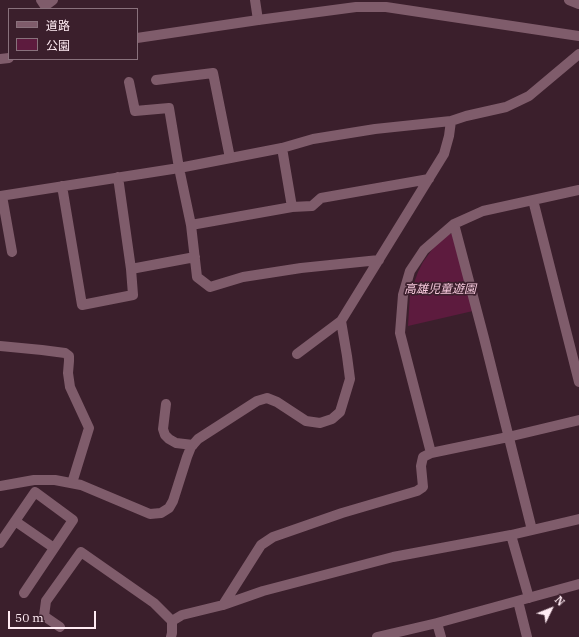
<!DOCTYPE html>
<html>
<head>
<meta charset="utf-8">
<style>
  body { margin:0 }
  #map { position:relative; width:579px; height:637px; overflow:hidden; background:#3b1f2c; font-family:"IBM Plex Serif","Noto Sans JP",serif }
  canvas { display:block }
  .legend { position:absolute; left:8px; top:8px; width:130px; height:52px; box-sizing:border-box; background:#3b1f2c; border:1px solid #89717c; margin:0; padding:5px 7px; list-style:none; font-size:12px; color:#ffebf3 }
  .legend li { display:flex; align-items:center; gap:8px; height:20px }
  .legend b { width:20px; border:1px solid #89717c }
  .north { position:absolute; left:531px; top:589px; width:40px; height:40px; -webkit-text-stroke:3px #3b1f2c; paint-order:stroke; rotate:47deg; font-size:11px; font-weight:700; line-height:16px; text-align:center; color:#ffebf3 }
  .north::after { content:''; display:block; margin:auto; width:14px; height:18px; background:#ffebf3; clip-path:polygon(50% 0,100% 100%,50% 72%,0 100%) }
  .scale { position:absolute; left:8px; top:611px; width:88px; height:18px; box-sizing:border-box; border:2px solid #ffebf3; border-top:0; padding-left:5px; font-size:12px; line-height:14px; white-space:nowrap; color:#ffebf3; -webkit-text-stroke:3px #3b1f2c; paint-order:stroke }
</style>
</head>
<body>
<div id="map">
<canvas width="579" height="637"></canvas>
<ul class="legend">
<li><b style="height:5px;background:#7f5c6b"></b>道路</li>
<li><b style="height:11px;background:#5d1b3e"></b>公園</li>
</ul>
<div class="north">N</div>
<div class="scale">50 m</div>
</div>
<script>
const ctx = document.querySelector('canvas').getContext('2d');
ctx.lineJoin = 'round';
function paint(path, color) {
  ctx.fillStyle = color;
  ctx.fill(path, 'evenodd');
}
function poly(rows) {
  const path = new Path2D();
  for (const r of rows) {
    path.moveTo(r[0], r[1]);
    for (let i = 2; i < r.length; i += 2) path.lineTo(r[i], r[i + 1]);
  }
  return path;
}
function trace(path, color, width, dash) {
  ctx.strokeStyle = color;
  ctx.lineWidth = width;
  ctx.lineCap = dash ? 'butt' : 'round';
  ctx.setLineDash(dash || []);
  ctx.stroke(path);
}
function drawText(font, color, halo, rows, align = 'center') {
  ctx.font = font + ' "IBM Plex Serif","Noto Sans JP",serif';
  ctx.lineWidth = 3.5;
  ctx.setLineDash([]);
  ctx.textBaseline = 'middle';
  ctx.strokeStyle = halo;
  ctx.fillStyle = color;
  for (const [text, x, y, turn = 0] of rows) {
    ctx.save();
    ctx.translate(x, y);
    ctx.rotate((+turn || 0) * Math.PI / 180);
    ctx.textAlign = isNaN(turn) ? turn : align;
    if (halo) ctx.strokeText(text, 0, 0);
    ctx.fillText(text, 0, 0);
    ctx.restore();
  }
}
const green = poly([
  [447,234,452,234,473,311,408,326,410,294,418,272,423,262,431,251,438,242]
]);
const minor = poly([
  [41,0,45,6,53,0],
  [255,0,258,20],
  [569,0,579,4],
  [156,80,213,73,230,158],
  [129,82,135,111,169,108,179,168,191,225,197,277,210,287,243,277,301,268,379,260],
  [282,148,292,207],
  [118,177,131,269],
  [62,186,82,305,133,295,131,269,195,257],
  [0,196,179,168,282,148,313,139,375,129,451,121,466,116,506,107,529,96,579,54],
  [2,196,12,252],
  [533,200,579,382],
  [454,224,484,338,532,530],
  [191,225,292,207,312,206,321,198,429,179],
  [0,346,42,350,65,353,69,356,69,361,68,373,70,387,89,428,72,483],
  [297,354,341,321],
  [166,404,163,429,165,435,169,439,176,443,193,445],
  [431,453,400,333,403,295,410,271,424,250,454,224,483,211,579,190],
  [0,486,34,480,55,480,81,485,150,514,161,513,169,508,173,501,187,457,191,447,198,439,257,401,267,398,277,402,306,421,320,423,332,419,340,412,350,379,347,356,341,321,444,154,449,136,451,121],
  [15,521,54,548],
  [511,535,529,598],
  [0,543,35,492,73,520,24,593],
  [518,601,527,637],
  [223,605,261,545,273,537,342,513,417,491,423,487,421,466,423,457,431,453,508,437,579,420],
  [437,623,441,637],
  [60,627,44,616,46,601,81,552,154,603,172,621],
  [171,637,172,633,172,621,182,615,223,605,263,591,393,557,511,535,579,519],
  [377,637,437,623,579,584]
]);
const tertiary = poly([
  [137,38,258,20,356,7,386,7,579,36],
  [0,59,9,58]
]);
const parkNames = [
  ["高雄児童遊園",440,290]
];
paint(green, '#5d1b3e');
trace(minor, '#7f5c6b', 10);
trace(tertiary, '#7f5c6b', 10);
drawText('italic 12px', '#f5c8db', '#3b1f2c', parkNames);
</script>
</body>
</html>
